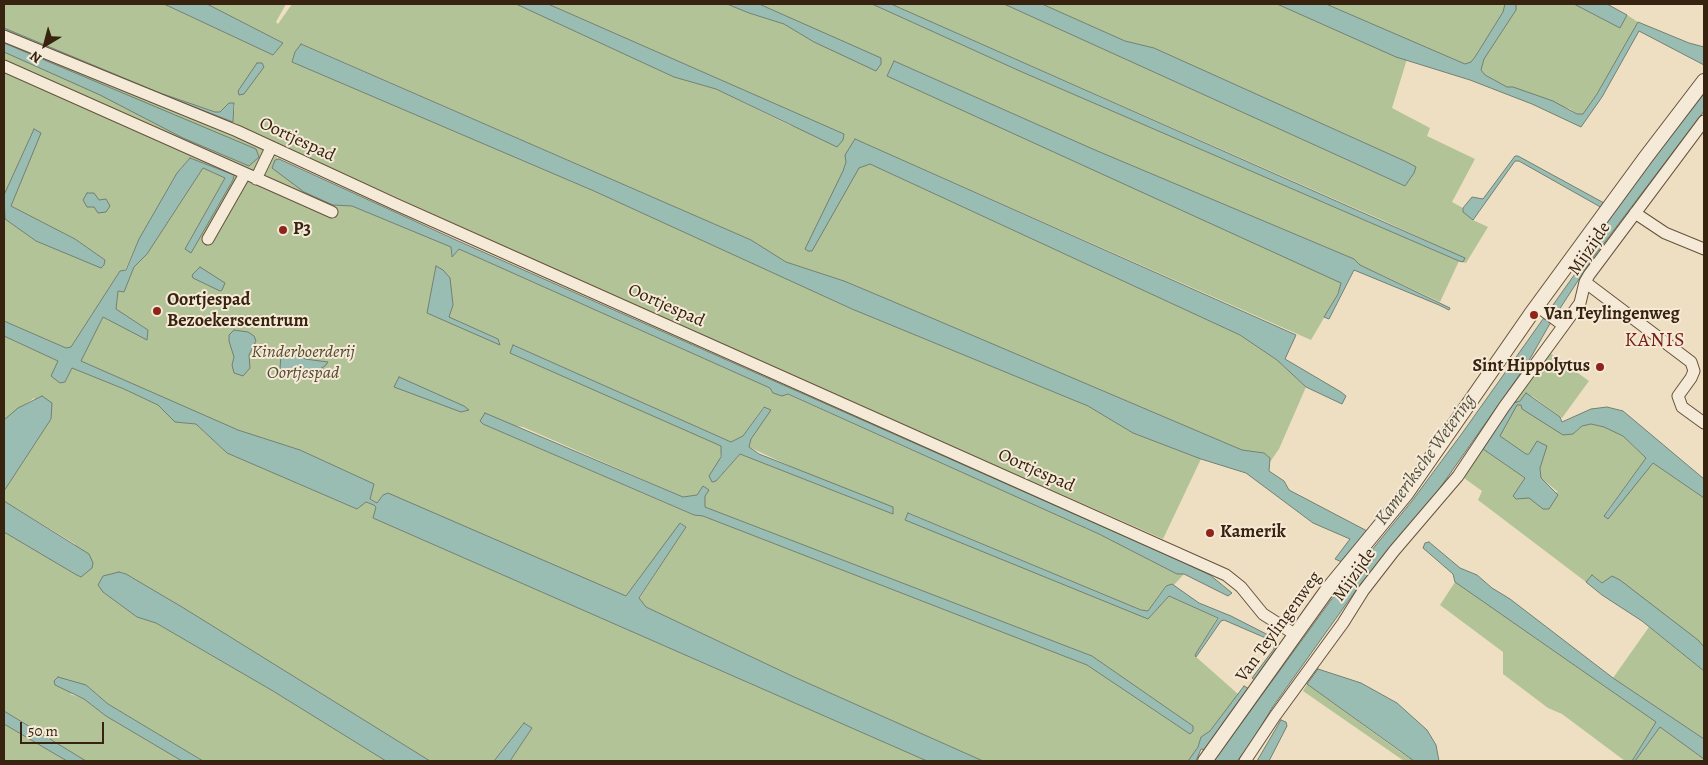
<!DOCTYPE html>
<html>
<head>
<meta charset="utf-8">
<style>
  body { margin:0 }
  #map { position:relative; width:1708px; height:765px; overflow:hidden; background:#efdfc2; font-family:Alegreya,serif }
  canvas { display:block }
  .frame { position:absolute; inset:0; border:5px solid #37230f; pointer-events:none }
  .north { position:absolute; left:20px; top:20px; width:50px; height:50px; -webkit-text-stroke:4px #f5ead7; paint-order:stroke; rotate:217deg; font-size:14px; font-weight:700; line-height:20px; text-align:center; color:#37230f }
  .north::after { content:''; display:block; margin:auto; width:18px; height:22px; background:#37230f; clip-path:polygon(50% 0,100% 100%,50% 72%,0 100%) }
  .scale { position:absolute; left:20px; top:722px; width:84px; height:22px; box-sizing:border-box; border:2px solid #37230f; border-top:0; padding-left:6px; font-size:15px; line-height:18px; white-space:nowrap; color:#37230f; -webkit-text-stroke:4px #f5ead7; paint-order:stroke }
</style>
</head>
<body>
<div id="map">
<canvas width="1708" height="765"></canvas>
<div class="frame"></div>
<div class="north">N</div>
<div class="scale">50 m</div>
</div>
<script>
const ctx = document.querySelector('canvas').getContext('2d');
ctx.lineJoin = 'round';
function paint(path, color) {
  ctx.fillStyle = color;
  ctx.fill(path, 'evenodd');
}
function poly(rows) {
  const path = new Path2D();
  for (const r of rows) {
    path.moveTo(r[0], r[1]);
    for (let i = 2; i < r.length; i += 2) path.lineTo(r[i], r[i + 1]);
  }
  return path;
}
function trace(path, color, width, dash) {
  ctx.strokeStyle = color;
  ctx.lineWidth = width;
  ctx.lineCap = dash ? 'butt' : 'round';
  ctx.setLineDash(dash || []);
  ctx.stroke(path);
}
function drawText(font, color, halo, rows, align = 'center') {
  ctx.font = font + ' Alegreya,serif';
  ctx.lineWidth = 4;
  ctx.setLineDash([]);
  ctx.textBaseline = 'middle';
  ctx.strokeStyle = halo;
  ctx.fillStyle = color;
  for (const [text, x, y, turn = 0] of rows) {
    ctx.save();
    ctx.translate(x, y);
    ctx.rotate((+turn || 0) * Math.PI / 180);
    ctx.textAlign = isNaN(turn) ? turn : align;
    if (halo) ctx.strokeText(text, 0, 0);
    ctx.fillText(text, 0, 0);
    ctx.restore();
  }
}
const green = poly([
  [4,4,164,4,273,55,283,43,207,4,286,4,276,22,278,24,292,4,516,4,674,77,716,89,789,125,843,140,844,134,548,4,727,4,749,13,784,24,814,42,880,58,759,4,872,4,1022,72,1459,261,1440,302,1360,265,1354,259,1095,150,894,61,887,76,1342,283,1338,294,1311,340,855,139,843,171,870,164,1240,335,1277,360,1306,387,1279,449,1270,462,1269,457,1264,453,1242,450,887,299,844,281,786,262,751,240,302,44,295,52,292,62,594,191,852,309,1088,406,1133,433,1201,459,1163,539,713,341,246,129,233,122,235,105,229,103,220,112,215,112,160,93,4,28],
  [891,4,1004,4,1405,186,1416,167,1407,162,1154,48,1125,41,1042,4,1277,4,1381,50,1407,59,1392,108,1430,128,1427,136,1475,159,1452,202,1463,208,1473,220,1488,227,1466,263,1463,262,1464,258,1382,220],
  [1326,4,1505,4,1503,12,1475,57,1471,62,1465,64],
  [1516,4,1574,4,1620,28,1627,15,1638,22,1597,94,1583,114,1577,114,1570,109,1507,87,1485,75,1481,70,1484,59,1516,10],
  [4,41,264,149,279,159,275,160,333,205,352,206,452,247,451,257,459,249,770,388,773,393,782,396,787,394,1099,534,1177,574,1184,574,1174,585,1166,585,1148,611,1141,610,909,513,905,519,1148,619,1169,596,1217,618,1195,656,1238,694,1210,731,1201,737,1198,747,1188,761,983,761,792,676,646,607,639,599,686,527,681,523,626,596,383,495,377,503,370,499,374,484,300,450,238,430,80,361,103,317,147,339,148,330,116,309,118,291,124,292,134,267,147,254,203,168,225,178,185,249,191,252,233,180,234,175,190,158,177,173,139,239,125,270,120,271,71,347,66,348,4,321,4,216,5,219,36,241,101,267,105,260,75,239,11,206,40,133,34,129,4,195],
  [436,266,451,291,453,305,448,317,498,339,500,344,427,313],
  [513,345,731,442,743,436,763,407,770,410,751,439,749,447,893,514,740,454,716,481,722,446,510,353],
  [480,421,523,427,683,497,697,495,703,487,705,507,1092,656,1193,726,1193,731,1190,734,1087,665,703,516,693,515,483,424],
  [4,336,58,361,65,382,72,368,124,389,158,405,175,422,196,424,227,453,357,509,366,502,374,505,376,507,373,518,927,761,510,761,532,728,524,723,494,761,430,761,182,607,126,574,119,572,103,592,137,617,156,623,273,691,386,761,203,761,108,704,86,685,70,694,84,699,106,716,182,761,86,761,4,711,4,532,81,577,75,544,4,501,4,491,51,419,34,398,4,420],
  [1550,353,1589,381,1562,418,1532,396,1522,409,1573,434,1582,426,1591,424,1604,427,1623,436,1646,458,1604,515,1653,463,1704,498,1704,647,1686,632,1607,581,1602,583,1592,575,1586,582,1478,500,1482,491,1464,478,1483,449,1525,478,1513,496,1516,499,1558,492,1541,478,1540,468,1546,446,1526,454,1494,432,1511,404],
  [1455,582,1656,722,1632,761,1625,761,1562,714,1548,708,1503,674,1503,652,1440,605],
  [1649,627,1704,671,1704,739,1613,678],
  [1307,684,1400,752,1414,761,1404,761,1303,691],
  [4,724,67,761,4,761],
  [1660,727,1704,759,1704,761,1635,761]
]);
const water = poly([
  [164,4,207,4,283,43,273,55,164,4],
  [516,4,548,4,844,134,843,140,837,147,716,89,674,77,516,4],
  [727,4,759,4,881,58,881,64,876,71,814,42,784,24,749,13,727,4],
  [872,4,891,4,1465,258,1463,262,1459,261,1022,72,872,4],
  [1004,4,1042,4,1125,41,1154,48,1407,162,1416,167,1414,173,1405,186,1004,4],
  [1277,4,1326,4,1465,64,1471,62,1475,57,1503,12,1505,4,1516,4,1516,10,1484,59,1481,70,1485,75,1507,87,1513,87,1553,101,1577,114,1583,114,1597,94,1638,22,1689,43,1704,47,1704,65,1639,31,1602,97,1581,127,1532,104,1470,80,1396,57,1277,4],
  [1574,4,1607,4,1627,15,1620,28,1574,4],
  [4,28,160,93,215,112,220,112,229,103,234,103,233,122,60,55,4,30,4,28],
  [4,43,256,149,259,157,249,166,183,138,100,95,4,52,4,43],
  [301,44,751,240,786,262,844,281,887,299,1242,450,1264,453,1270,458,1269,471,1284,481,1289,490,1369,532,1342,562,1335,559,1350,539,1313,523,1246,473,1201,459,1133,433,1088,406,852,309,594,191,292,62,295,52,301,44],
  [894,61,1095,150,1354,259,1360,265,1450,308,1449,310,1439,305,1354,270,1329,319,1324,317,1338,294,1341,283,887,76,894,61],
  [257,63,262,63,264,67,244,94,239,95,238,91,257,63],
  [1704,92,1704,111,1592,259,1548,327,1527,364,1428,505,1359,586,1272,708,1249,746,1237,761,1214,761,1331,600,1412,501,1463,432,1582,264,1611,213,1519,161,1515,161,1473,220,1463,212,1463,208,1472,197,1483,199,1515,156,1518,156,1604,203,1617,185,1619,188,1617,209,1680,122,1704,92],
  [34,129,41,133,11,206,75,239,105,260,104,265,101,268,36,241,5,219,4,195,34,129],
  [855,139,1296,335,1285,359,1341,392,1346,396,1342,404,1306,387,1277,360,1240,335,870,164,859,168,812,251,808,251,805,249,843,171,846,162,845,155,855,139],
  [190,158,234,175,233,180,191,253,185,249,225,178,203,168,147,254,134,267,124,292,118,291,116,309,148,330,147,340,103,317,81,361,238,430,300,450,374,484,370,499,377,503,383,495,388,493,626,596,680,523,686,527,639,598,646,607,792,676,983,761,927,761,373,518,376,507,374,505,366,502,357,509,227,453,196,424,175,422,158,405,124,389,72,368,65,382,60,383,51,376,58,361,4,336,4,321,66,348,71,347,120,271,126,270,139,239,177,173,190,158],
  [279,159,456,240,1178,560,1210,575,1232,593,1228,596,1184,574,1177,574,1099,534,788,394,782,396,773,393,770,388,459,249,452,257,451,247,352,206,333,205,304,192,272,168,275,160,279,159],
  [87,193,94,193,99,200,106,199,110,206,106,212,98,213,94,207,87,207,83,200,87,193],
  [436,266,443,270,450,278,453,305,449,317,498,339,500,345,427,313,436,266],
  [200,267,225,283,222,290,220,291,193,278,192,275,200,267],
  [234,330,248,332,254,336,256,341,249,355,250,368,243,376,234,373,232,365,234,357,229,341,229,335,234,330],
  [513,345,731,442,743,436,764,407,771,410,751,439,749,447,759,454,893,507,893,514,740,454,716,481,712,482,709,476,721,457,721,446,510,353,513,345],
  [292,351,297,351,305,359,328,362,325,366,309,375,283,374,280,369,281,354,292,351],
  [399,377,464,406,469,410,461,412,394,387,399,377],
  [1526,393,1560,417,1562,422,1591,409,1607,407,1623,411,1704,479,1704,498,1653,463,1608,519,1604,516,1646,458,1623,436,1604,427,1591,424,1582,426,1573,434,1563,435,1522,409,1521,405,1517,405,1500,436,1526,454,1529,454,1537,441,1547,446,1540,468,1541,478,1558,495,1549,509,1543,509,1529,498,1516,499,1513,496,1525,478,1483,449,1511,404,1520,401,1526,393],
  [42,396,52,403,51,419,4,491,4,420,18,408,42,396],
  [485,413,683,497,697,495,703,486,709,490,705,496,705,507,1092,656,1193,726,1193,731,1190,734,1087,665,703,516,694,515,483,424,480,421,485,413],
  [4,501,89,554,93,563,92,568,81,577,75,574,4,532,4,501],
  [908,513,1141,610,1148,611,1166,586,1172,584,1199,603,1231,616,1274,638,1278,648,1256,681,1252,678,1274,649,1274,646,1268,639,1224,620,1221,621,1196,657,1195,655,1218,618,1169,596,1148,619,905,520,908,513],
  [1429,542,1460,568,1477,575,1492,588,1510,599,1613,678,1704,739,1704,759,1660,727,1635,761,1632,761,1656,722,1455,582,1453,574,1423,548,1425,543,1429,542],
  [119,572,126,574,182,607,430,761,386,761,273,691,156,623,137,617,103,592,98,585,103,576,119,572],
  [1592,575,1602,583,1612,576,1620,580,1698,640,1704,647,1704,671,1642,621,1602,595,1586,582,1592,575],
  [1318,669,1361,683,1397,703,1427,730,1436,745,1439,761,1414,761,1307,684,1318,669],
  [58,677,86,685,108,704,203,761,182,761,106,716,84,699,55,685,54,681,58,677],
  [1244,686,1251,690,1206,750,1201,749,1196,761,1188,761,1198,747,1201,737,1210,731,1244,686],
  [4,711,86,761,67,761,4,724,4,711],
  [1281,720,1286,722,1287,726,1269,761,1257,761,1281,720],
  [524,723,532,728,510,761,494,761,524,723]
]);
const minor = poly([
  [4,36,237,131,395,204,1226,575,1241,587,1263,614,1296,635],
  [4,66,332,212],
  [256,179,271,148],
  [1635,213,1665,233,1704,249],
  [208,239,245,174],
  [1585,282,1691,362,1694,371,1691,378,1678,396,1682,407,1704,423],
  [1537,306,1563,325],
  [1245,761,1275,716,1343,623,1363,591,1394,551,1458,476,1504,407,1580,303,1585,282,1589,275,1704,121]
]);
const tertiary = poly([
  [1205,761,1328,589,1406,494,1531,314,1646,157,1704,81]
]);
const markers = [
  [283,230,5,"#8f2418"],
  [157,311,5,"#8f2418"],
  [1534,315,5,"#8f2418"],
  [1600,367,5,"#8f2418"],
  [1210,533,5,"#8f2418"]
];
const streetNames = [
  ["Oortjespad",297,140,25],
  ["Mijzijde",1590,249,-56],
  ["Oortjespad",666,306,24],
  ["Oortjespad",1036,471,24],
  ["Mijzijde",1355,575,-55],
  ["Van Teylingenweg",1279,627,-54]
];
const poiNames = [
  ["P3",293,230],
  ["Oortjespad",167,301],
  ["Bezoekerscentrum",167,322],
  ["Van Teylingenweg",1544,315],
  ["Sint Hippolytus",1590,367,"right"],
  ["Kamerik",1220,533]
];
const parkNames = [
  ["Kinderboerderij",303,353],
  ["Oortjespad",303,374]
];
const waterNames = [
  ["Kameriksche Wetering",1426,460,-54]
];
const quarterNames = [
  ["KANIS",1655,341]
];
paint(green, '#b3c398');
paint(water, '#9abdb3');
trace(water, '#727f71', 1);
trace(minor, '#65523c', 13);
trace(tertiary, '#65523c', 16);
trace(minor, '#f5ead7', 11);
trace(tertiary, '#f5ead7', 14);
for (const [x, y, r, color] of markers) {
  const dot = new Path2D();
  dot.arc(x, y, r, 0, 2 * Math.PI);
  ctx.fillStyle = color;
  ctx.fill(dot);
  trace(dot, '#f5ead7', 2);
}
drawText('18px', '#37230f', '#f5ead7', streetNames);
drawText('bold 18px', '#37230f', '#f5ead7', poiNames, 'left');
drawText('italic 18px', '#564b31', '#f5ead7', parkNames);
drawText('italic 19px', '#555140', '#f5ead7', waterNames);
ctx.letterSpacing = '1px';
drawText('20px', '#7a1f14', '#f5ead7', quarterNames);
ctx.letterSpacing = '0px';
</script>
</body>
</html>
